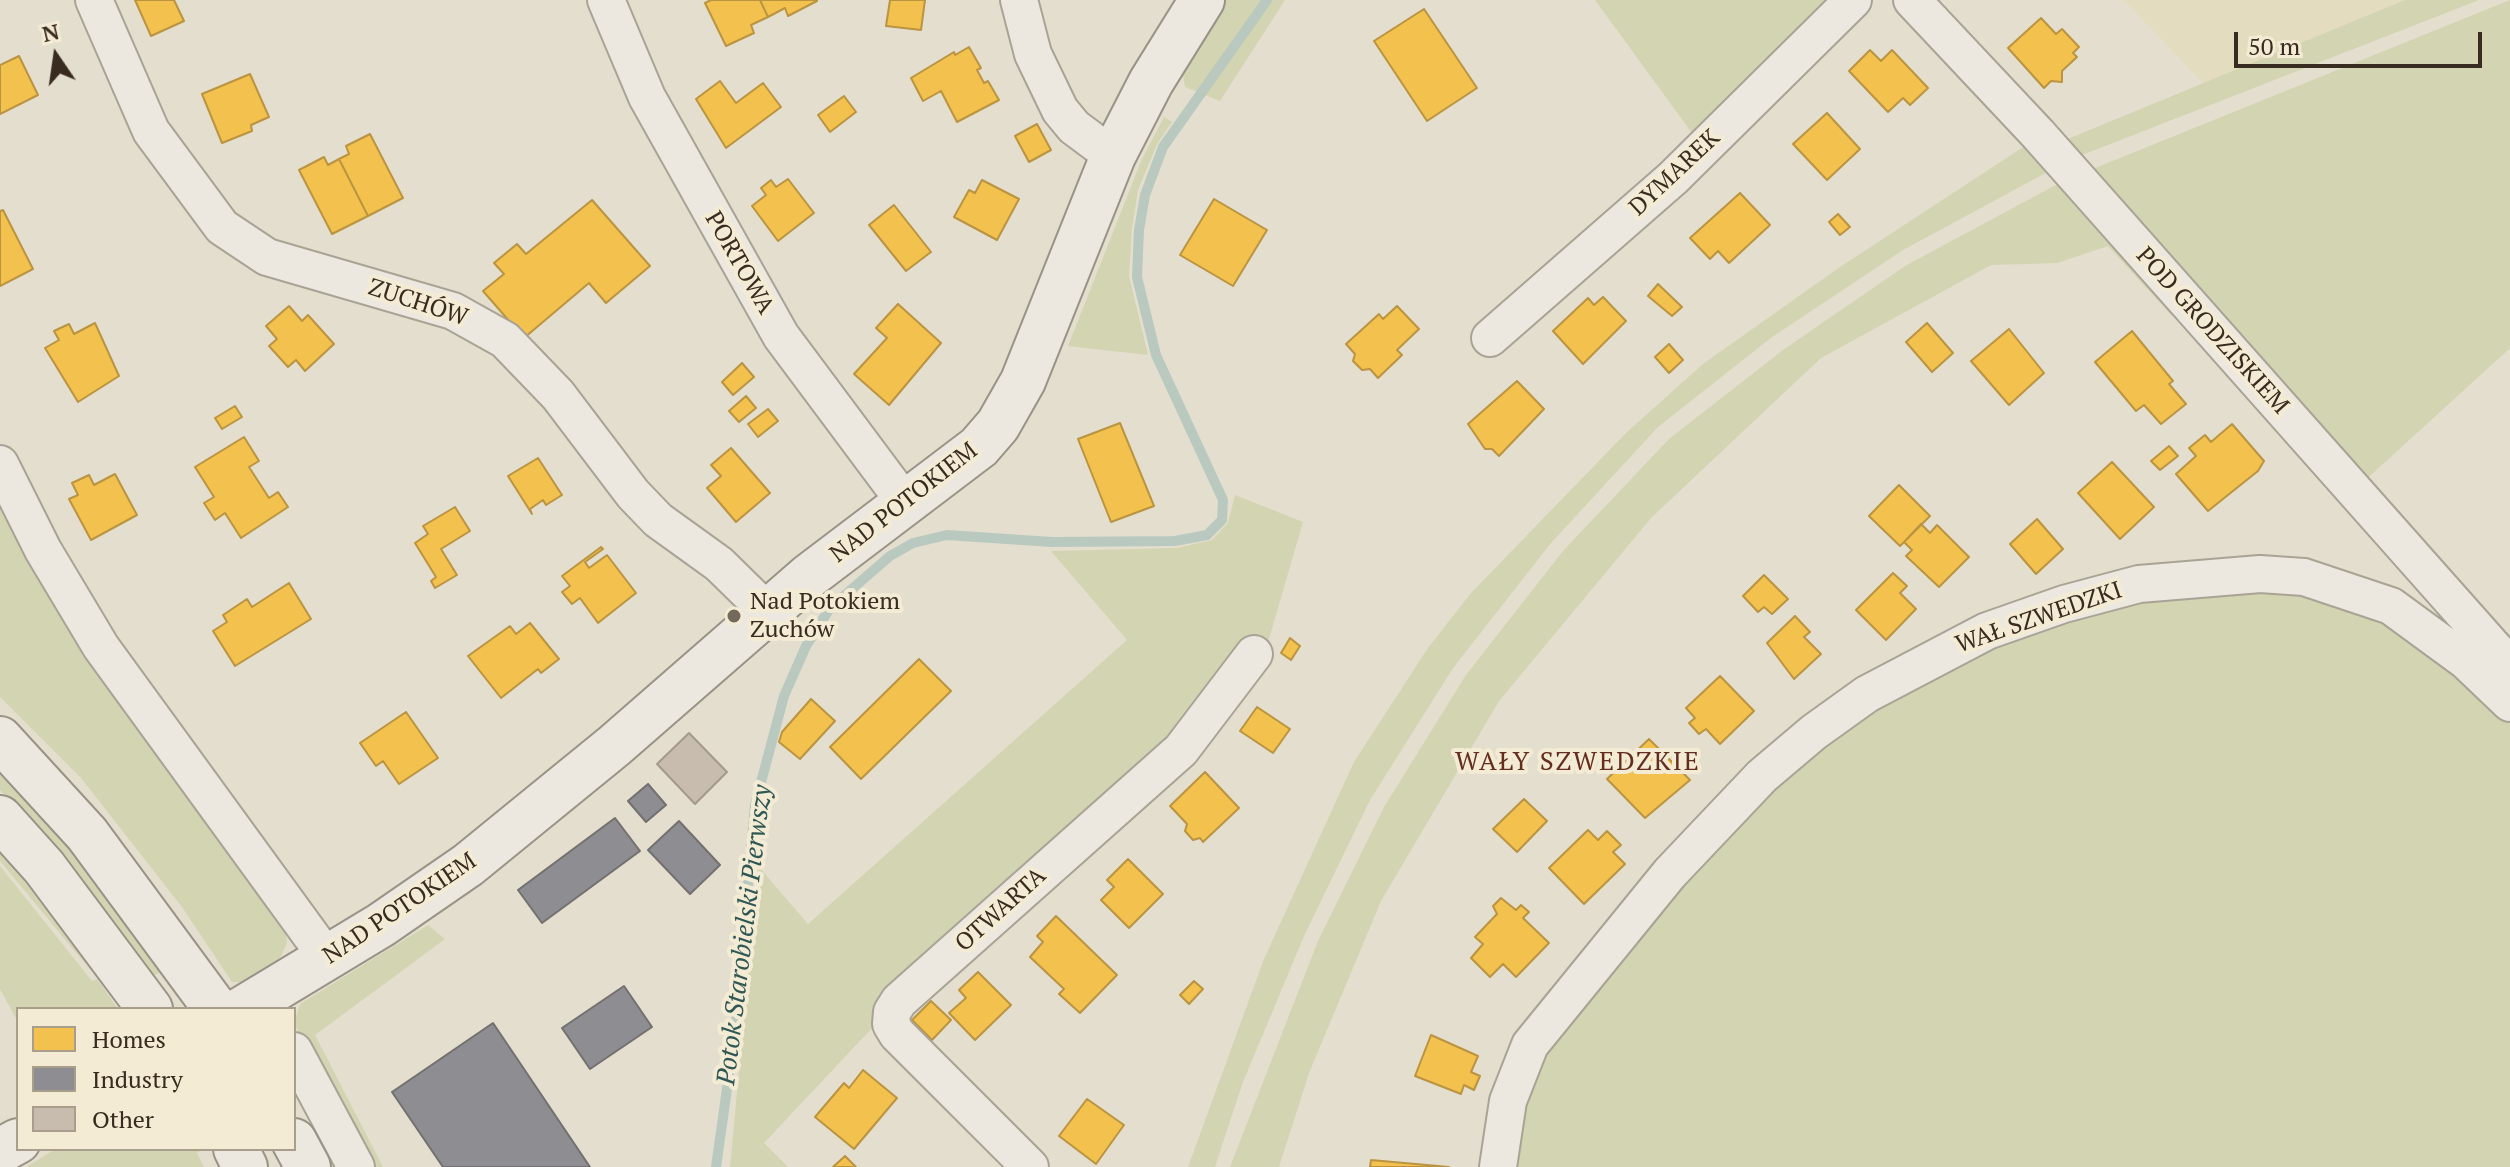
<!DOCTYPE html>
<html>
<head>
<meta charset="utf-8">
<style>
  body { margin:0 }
  #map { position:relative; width:2510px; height:1167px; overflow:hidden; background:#e4dece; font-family:"PT Serif",serif }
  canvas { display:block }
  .legend { position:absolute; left:16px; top:1007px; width:280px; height:144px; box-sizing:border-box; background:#f4ebd4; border:2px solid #a99e8c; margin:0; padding:10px 14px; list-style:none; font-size:24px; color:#382b1f }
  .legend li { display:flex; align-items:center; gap:16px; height:40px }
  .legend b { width:40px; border:2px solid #a99e8c }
  .north { position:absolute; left:16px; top:16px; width:80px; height:80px; -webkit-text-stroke:6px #f4ebd4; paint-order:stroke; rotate:347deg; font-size:22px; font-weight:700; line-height:32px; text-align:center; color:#382b1f }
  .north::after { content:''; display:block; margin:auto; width:28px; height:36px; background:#382b1f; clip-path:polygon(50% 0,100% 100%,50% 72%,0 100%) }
  .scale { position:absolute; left:2234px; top:32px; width:248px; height:36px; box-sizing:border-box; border:4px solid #382b1f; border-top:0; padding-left:10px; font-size:24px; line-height:28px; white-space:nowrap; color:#382b1f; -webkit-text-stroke:6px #f4ebd4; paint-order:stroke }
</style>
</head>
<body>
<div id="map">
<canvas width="2510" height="1167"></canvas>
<ul class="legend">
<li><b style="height:22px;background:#f2c14e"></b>Homes</li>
<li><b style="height:22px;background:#8d8d92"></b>Industry</li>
<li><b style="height:22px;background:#c8bcaf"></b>Other</li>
</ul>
<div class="north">N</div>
<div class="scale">50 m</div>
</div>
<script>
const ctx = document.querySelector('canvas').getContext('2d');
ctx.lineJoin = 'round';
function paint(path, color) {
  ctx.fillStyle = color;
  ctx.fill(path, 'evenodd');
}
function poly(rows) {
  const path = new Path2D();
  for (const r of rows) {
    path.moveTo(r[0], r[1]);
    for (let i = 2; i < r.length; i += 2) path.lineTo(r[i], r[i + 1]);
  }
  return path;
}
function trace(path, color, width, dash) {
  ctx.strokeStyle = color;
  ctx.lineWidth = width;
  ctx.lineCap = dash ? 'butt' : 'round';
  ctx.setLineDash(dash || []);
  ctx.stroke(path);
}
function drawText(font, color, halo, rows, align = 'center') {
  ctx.font = font + ' "PT Serif",serif';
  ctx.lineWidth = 8;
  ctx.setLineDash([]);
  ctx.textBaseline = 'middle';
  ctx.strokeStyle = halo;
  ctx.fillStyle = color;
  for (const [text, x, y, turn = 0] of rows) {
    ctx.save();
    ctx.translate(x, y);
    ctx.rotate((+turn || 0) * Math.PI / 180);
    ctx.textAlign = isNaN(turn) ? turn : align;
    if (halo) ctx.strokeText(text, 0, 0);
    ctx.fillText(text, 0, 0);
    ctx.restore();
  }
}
const farmland = poly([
  [2124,0,2405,0,2204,84]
]);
const green = poly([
  [1225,0,1285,0,1220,101,1185,87,1182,70],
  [1595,0,1840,0,1697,140],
  [2405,0,2479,0,2072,159,2058,143],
  [2510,0,2510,348,2359,486,2088,171],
  [1164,117,1172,122,1157,144,1138,190,1132,228,1129,276,1148,355,1068,346,1142,159],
  [2031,142,2053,169,1903,250,1772,337,1658,427,1551,543,1453,668,1370,800,1304,936,1243,1082,1215,1167,1188,1167,1264,959,1354,762,1428,648,1471,593,1627,432,1703,364,1840,267],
  [2065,180,2172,297,2172,316,2108,246,2057,263,1991,265,1821,358,1651,518,1499,701,1381,901,1309,1073,1279,1167,1230,1167,1318,941,1384,807,1466,675,1563,551,1669,439,1783,350,1905,266],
  [0,490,286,933,287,943,280,958,241,982,232,982,182,907,81,778,0,697],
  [1235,495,1303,522,1266,649,1175,746,874,1012,873,1027,764,1143,788,1167,730,1167,758,866,808,924,1127,640,1051,551,1177,548,1212,540,1228,523],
  [2237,583,2344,595,2510,711,2510,1167,1506,1167,1528,1068,1685,866,1858,710,2075,610],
  [0,764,73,846,164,970,153,976,60,858,0,790],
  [0,848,102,975,98,980,118,1009,18,1009,18,1022,0,989,0,866,92,981,98,979,0,861],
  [428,925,445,939,315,1035,383,1167,371,1167,294,1023,300,1004],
  [56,1149,202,1149,197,1153,204,1167,26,1167]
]);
const homes = poly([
  [135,0,174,0,184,21,151,36,135,0],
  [711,0,760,0,768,17,751,25,754,33,726,46,705,3,711,0],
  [760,0,817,0,817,1,788,16,785,8,768,17,760,0],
  [890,0,925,0,921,30,886,26,890,0],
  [1424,9,1477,88,1427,121,1374,41,1424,9],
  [2041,18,2056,34,2062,29,2079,47,2073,53,2077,57,2062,71,2062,82,2051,81,2044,88,2008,48,2041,18],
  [969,47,981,68,977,70,984,83,988,81,999,100,957,122,941,91,923,101,911,78,954,52,955,55,969,47],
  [1870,50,1881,61,1892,50,1928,88,1910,105,1903,98,1888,112,1849,71,1870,50],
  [19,56,38,95,0,114,0,65,19,56],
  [250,74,269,117,251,125,252,131,222,143,202,94,250,74],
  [720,81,736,103,763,83,781,107,726,148,696,99,720,81],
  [844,96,856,112,830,132,818,115,844,96],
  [1827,113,1860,149,1827,180,1793,144,1827,113],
  [1037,124,1051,150,1029,162,1015,136,1037,124],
  [370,134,403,198,368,216,339,159,349,154,346,146,370,134],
  [324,157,328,165,339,159,368,216,332,234,299,170,324,157],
  [788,179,814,213,778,241,752,206,766,195,761,188,771,180,776,187,788,179],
  [982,180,1019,199,997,240,954,217,969,190,975,193,982,180],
  [1740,193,1770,225,1729,263,1718,251,1710,259,1690,238,1740,193],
  [1214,199,1267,230,1233,286,1180,255,1214,199],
  [592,200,650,266,606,303,589,283,524,338,483,291,504,274,494,263,517,244,526,254,592,200],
  [894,205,931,252,906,271,869,225,894,205],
  [3,210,33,269,0,286,0,211,3,210],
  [1838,214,1850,227,1840,235,1829,222,1838,214],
  [1658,284,1682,307,1672,316,1648,296,1658,284],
  [1603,297,1626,321,1583,364,1553,331,1588,298,1594,305,1603,297],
  [898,304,941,343,889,405,854,374,887,338,876,328,898,304],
  [289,306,302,321,308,315,334,344,305,371,296,360,288,367,269,346,277,339,266,326,289,306],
  [1397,306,1419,329,1397,350,1402,355,1378,378,1370,369,1362,370,1353,361,1355,354,1346,344,1379,314,1383,319,1397,306],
  [95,323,119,376,78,402,45,348,59,340,54,331,69,324,74,334,95,323],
  [1927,323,1953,353,1932,372,1906,342,1927,323],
  [2009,329,2044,373,2009,405,1971,361,2009,329],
  [2132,331,2173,381,2169,384,2186,404,2161,424,2144,405,2136,411,2095,362,2132,331],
  [1669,344,1683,360,1669,373,1655,357,1669,344],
  [742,363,754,377,733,395,722,382,742,363],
  [1517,381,1544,409,1499,456,1492,449,1485,449,1468,424,1517,381],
  [746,396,756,408,739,422,729,411,746,396],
  [235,406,242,417,222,429,215,418,235,406],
  [768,409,778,421,758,437,748,424,768,409],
  [1120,423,1154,506,1111,522,1078,439,1120,423],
  [2232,424,2264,461,2258,471,2208,511,2176,474,2196,456,2189,448,2205,435,2211,442,2232,424],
  [244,437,259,461,249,467,269,498,278,492,288,507,241,538,225,513,215,520,204,503,214,497,195,467,244,437],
  [2169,446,2178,456,2160,470,2151,461,2169,446],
  [731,448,770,493,736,522,707,488,721,476,711,465,731,448],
  [538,458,562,495,546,505,543,500,530,509,532,514,508,476,538,458],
  [2112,462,2154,507,2120,539,2078,493,2112,462],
  [115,474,137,515,91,540,69,499,78,495,72,483,89,475,94,485,115,474],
  [1899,485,1930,516,1900,546,1869,516,1899,485],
  [455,507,470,531,441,549,457,575,435,588,431,581,436,577,415,543,428,534,423,526,455,507],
  [2037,519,2063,549,2036,574,2010,544,2037,519],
  [1921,524,1930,533,1937,525,1969,557,1939,587,1906,556,1912,550,1904,542,1921,524],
  [601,547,603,549,585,562,589,568,607,555,636,593,598,623,580,598,572,604,562,592,570,586,562,576,601,547],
  [1893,573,1907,586,1900,593,1916,609,1886,640,1856,610,1893,573],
  [1764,575,1788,599,1772,614,1764,607,1758,612,1743,596,1764,575],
  [289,583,311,619,235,666,213,631,227,622,223,615,247,599,252,607,289,583],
  [1795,616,1810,632,1804,637,1821,654,1794,679,1767,643,1795,616],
  [530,623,559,659,541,673,538,669,501,698,468,656,510,626,516,634,530,623],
  [1290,638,1300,646,1291,660,1281,653,1290,638],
  [919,659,951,691,861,779,830,747,919,659],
  [1720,676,1754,711,1720,744,1706,729,1699,734,1689,723,1695,718,1686,708,1720,676],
  [811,699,835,721,800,759,779,742,782,732,811,699],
  [1257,707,1290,729,1273,753,1240,731,1257,707],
  [406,712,438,758,399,784,383,761,376,766,360,743,406,712],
  [1649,739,1690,780,1645,818,1607,779,1649,739],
  [1205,772,1239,808,1203,842,1200,838,1193,840,1185,831,1187,824,1170,806,1205,772],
  [1524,799,1547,821,1517,852,1493,829,1524,799],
  [1588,830,1598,840,1607,831,1621,845,1613,852,1625,864,1584,904,1549,868,1588,830],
  [1128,859,1163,894,1129,928,1101,900,1114,887,1107,880,1128,859],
  [1501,898,1516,910,1521,905,1529,912,1523,918,1549,943,1516,977,1503,964,1490,977,1471,958,1483,944,1475,937,1497,914,1493,906,1501,898],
  [1056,916,1117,975,1080,1013,1059,994,1064,989,1030,957,1043,942,1037,936,1056,916],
  [978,972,1011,1005,975,1040,949,1013,966,998,959,990,978,972],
  [1194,981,1203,989,1189,1004,1180,995,1194,981],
  [931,1001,951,1020,932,1040,912,1020,931,1001],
  [1431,1035,1478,1056,1471,1072,1480,1076,1474,1090,1464,1085,1461,1094,1415,1076,1431,1035],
  [863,1070,897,1098,854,1149,815,1117,844,1083,849,1088,863,1070],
  [1087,1099,1124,1125,1096,1164,1059,1136,1087,1099],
  [845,1156,856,1167,833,1167,845,1156],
  [1371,1160,1449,1167,1370,1167,1371,1160]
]);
const industry = poly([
  [648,784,666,805,646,822,628,801,648,784],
  [615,818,640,851,542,923,518,890,615,818],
  [679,821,720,865,690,894,648,850,679,821],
  [624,986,652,1027,590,1069,562,1028,624,986],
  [493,1023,590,1167,443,1167,392,1092,493,1023]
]);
const stream = poly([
  [716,1167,735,1032,755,805,784,696,806,646,830,608,890,556,913,543,947,535,1052,542,1175,541,1207,535,1222,520,1223,500,1156,355,1137,277,1139,230,1145,195,1163,147,1267,0]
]);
const building = poly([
  [689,733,727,772,695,804,657,764,689,733]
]);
const street = poly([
  [94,0,151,131,222,227,267,257,453,311,505,340,558,395,633,494,658,520,719,564,767,611],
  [606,0,647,97,781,336,907,505],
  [1019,0,1033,54,1060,110,1074,127,1113,156],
  [1912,0,2038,134,2510,666],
  [1490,338,1673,178,1853,0],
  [0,464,43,550,101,647,328,959],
  [294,1051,356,1167],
  [1030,1167,897,1034,891,1024,892,1012,899,1001,1181,750,1254,654],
  [1498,1167,1508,1101,1530,1045,1670,873,1762,776,1814,732,1867,694,1987,631,2064,604,2139,584,2260,574,2304,577,2391,606,2466,661,2510,703]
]);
const secondary = poly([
  [0,739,87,834,216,1009],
  [0,818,44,867,150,1009],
  [242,1009,381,925,468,865,614,746,809,576,979,447,998,425,1023,381,1113,156,1151,82,1202,0],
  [294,1141,308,1167],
  [236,1149,245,1167],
  [0,1151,18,1141]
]);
const markers = [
  [734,616,8,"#746a5c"]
];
const streetNames = [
  ["DYMAREK",1675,173,-43],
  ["PORTOWA",739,263,60],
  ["ZUCHÓW",418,303,18],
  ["POD GRODZISKIEM",2212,331,48],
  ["NAD POTOKIEM",904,503,-38],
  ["WAŁ SZWEDZKI",2039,618,-19],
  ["NAD POTOKIEM",400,909,-34],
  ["OTWARTA",1001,910,-42]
];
const poiNames = [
  ["Nad Potokiem",750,602],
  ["Zuchów",750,630]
];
const neighbourhoodNames = [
  ["WAŁY SZWEDZKIE",1578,763]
];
const waterNames = [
  ["Potok Starobielski Pierwszy",745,935,-83]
];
paint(farmland, '#e3dcbf');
paint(green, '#d3d4b1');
paint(homes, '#f2c14e');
trace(homes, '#ba9440', 2);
paint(industry, '#8d8d92');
trace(industry, '#747070', 2);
trace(stream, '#b9c9bf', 10);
paint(building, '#c8bcaf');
trace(building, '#a4998d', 2);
trace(street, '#a9a396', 40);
trace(secondary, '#999287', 48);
trace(street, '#ece8df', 36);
trace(secondary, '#ece8df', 44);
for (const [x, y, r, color] of markers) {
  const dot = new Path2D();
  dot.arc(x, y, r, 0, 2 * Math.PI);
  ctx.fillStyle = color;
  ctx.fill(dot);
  trace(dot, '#f4ebd4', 3);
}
drawText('24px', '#382b1f', '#f4ebd4', streetNames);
drawText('24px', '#382b1f', '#f4ebd4', poiNames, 'left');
ctx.letterSpacing = '2px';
drawText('26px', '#632e20', '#f4ebd4', neighbourhoodNames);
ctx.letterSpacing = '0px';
drawText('italic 26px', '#2f5754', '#f4ebd4', waterNames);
</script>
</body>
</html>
